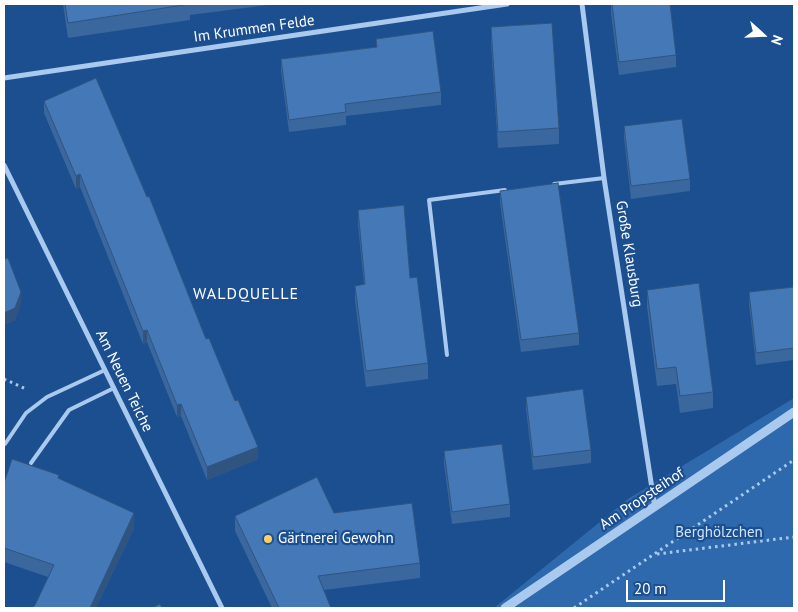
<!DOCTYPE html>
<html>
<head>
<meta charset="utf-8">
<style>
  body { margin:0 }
  #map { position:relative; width:798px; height:612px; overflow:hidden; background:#1b4f8f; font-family:"PT Sans",sans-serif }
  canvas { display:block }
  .frame { position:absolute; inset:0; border:5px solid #fff; pointer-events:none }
  .north { position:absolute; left:738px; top:10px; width:50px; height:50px; -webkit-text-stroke:4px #1b4f8f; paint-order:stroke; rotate:110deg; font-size:14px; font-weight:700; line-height:20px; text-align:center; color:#fff }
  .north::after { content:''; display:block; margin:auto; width:18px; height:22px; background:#fff; clip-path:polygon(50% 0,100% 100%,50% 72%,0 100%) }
  .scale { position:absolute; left:626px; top:580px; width:99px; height:22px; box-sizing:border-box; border:2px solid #fff; border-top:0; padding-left:6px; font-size:15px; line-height:18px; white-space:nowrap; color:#fff; -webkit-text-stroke:4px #1b4f8f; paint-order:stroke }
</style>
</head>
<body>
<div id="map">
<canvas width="798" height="612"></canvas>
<div class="frame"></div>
<div class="north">N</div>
<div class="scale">20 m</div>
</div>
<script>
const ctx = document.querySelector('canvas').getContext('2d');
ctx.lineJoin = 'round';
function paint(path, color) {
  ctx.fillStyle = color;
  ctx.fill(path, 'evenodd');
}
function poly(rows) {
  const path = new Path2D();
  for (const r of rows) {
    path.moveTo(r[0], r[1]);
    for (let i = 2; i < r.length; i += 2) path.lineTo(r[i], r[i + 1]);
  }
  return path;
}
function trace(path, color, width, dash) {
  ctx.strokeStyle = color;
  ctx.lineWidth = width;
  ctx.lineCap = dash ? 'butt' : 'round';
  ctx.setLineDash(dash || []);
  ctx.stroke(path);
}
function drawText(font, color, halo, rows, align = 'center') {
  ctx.font = font + ' "PT Sans",sans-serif';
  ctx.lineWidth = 4.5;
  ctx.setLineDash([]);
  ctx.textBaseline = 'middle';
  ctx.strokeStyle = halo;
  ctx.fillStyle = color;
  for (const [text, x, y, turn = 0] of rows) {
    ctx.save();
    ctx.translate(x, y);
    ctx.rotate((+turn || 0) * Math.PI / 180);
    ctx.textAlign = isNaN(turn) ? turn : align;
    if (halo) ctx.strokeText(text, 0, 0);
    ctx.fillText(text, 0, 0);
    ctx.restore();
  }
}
const green = poly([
  [794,398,794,608,494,608,628,499]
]);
const path = poly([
  [4,379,26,389],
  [657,554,794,537],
  [574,608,794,460]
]);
const service = poly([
  [554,184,604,178],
  [447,355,429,200,505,190],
  [5,444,26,413,47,397,105,370],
  [31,463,69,410,114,388]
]);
const minor = poly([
  [582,4,604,178,655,508],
  [4,78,507,4],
  [4,165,222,608]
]);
const tertiary = poly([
  [505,608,794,412]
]);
const wall = poly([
  [63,4,276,4,190,15,190,20,68,38],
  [611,4,676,55,676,67,619,75,611,14],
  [491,27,559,128,559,144,498,148,491,44],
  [376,39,441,92,441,105,346,116,346,125,289,132,281,71,281,59,376,47],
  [44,101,206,339,258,459,207,480,181,416,177,417,147,342,143,344,80,187,76,189,44,113],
  [624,126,690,179,690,191,631,199,624,138],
  [500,191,579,333,579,345,521,352,500,203],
  [358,210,410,278,428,363,428,379,366,387,355,301,355,286,364,285,358,225],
  [794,287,794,360,756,365,749,304,749,292],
  [647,290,713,392,713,408,680,413,676,384,657,386,647,307],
  [526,397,591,450,591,463,533,470,526,409],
  [444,451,510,504,510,517,452,524,444,464],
  [59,478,134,528,96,608,32,608,35,605,48,577,4,562,4,483],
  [334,513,420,563,420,578,324,590,331,608,272,608,235,531,235,516]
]);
const shadedWall = poly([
  [80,174,80,187,76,189,76,176],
  [21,292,21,304,15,321,4,325,4,313],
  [147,330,147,342,143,344,143,331],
  [181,404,181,416,177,417,177,405],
  [258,447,258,459,207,480,207,467],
  [134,513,134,528,96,608,90,608]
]);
const building = poly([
  [65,4,190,4,68,23,65,4],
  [612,4,670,4,676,55,619,62,612,4],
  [552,23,559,128,498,132,491,27,552,23],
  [433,31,441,92,345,104,346,112,289,120,281,59,377,47,376,39,433,31],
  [96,78,147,197,149,196,206,339,209,338,235,401,238,400,258,447,207,467,181,404,177,405,147,330,143,331,80,174,76,176,44,101,96,78],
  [682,119,690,179,631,186,624,126,682,119],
  [558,183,579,333,521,340,500,191,558,183],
  [404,205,410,278,417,277,428,363,366,371,355,286,365,284,358,210,404,205],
  [8,258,21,292,15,308,4,313,4,259,8,258],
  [699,283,713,392,680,396,676,367,657,369,647,290,699,283],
  [794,287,794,348,756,353,749,292,794,287],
  [583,389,591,450,533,457,526,397,583,389],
  [502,444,510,504,452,512,444,451,502,444],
  [12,459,59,475,58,478,134,513,90,608,32,608,35,605,54,565,4,548,4,483,12,459],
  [317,477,334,513,412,503,420,563,318,576,331,608,279,608,235,516,317,477],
  [160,604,162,608,152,608,160,604]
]);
const markers = [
  [268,539,5,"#ffd166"]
];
const streetNames = [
  ["Im Krummen Felde",254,29,-8],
  ["Große Klausburg",629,254,81],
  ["Am Neuen Teiche",124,381,64],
  ["Am Propsteihof",642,499,-34]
];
const parkNames = [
  ["Berghölzchen",719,533]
];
const poiNames = [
  ["Gärtnerei Gewohn",278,539]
];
const neighbourhoodNames = [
  ["WALDQUELLE",246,294]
];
paint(green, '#2e69ad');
trace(path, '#a9c9ee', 3, [2.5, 4]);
trace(service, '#a9c9ee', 4);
trace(minor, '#a9c9ee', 5);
trace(tertiary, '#a9c9ee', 9);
paint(wall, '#3a679d');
paint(shadedWall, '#305480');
paint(building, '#4478b7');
trace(building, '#305480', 1);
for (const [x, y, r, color] of markers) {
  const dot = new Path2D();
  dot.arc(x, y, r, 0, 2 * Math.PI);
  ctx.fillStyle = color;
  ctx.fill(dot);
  trace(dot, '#1b4f8f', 2);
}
drawText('15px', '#fff', '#1b4f8f', streetNames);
drawText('15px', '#cfe3fa', '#1b4f8f', parkNames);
drawText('15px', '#fff', '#1b4f8f', poiNames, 'left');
ctx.letterSpacing = '1px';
drawText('16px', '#fff', '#1b4f8f', neighbourhoodNames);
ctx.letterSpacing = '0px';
</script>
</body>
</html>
